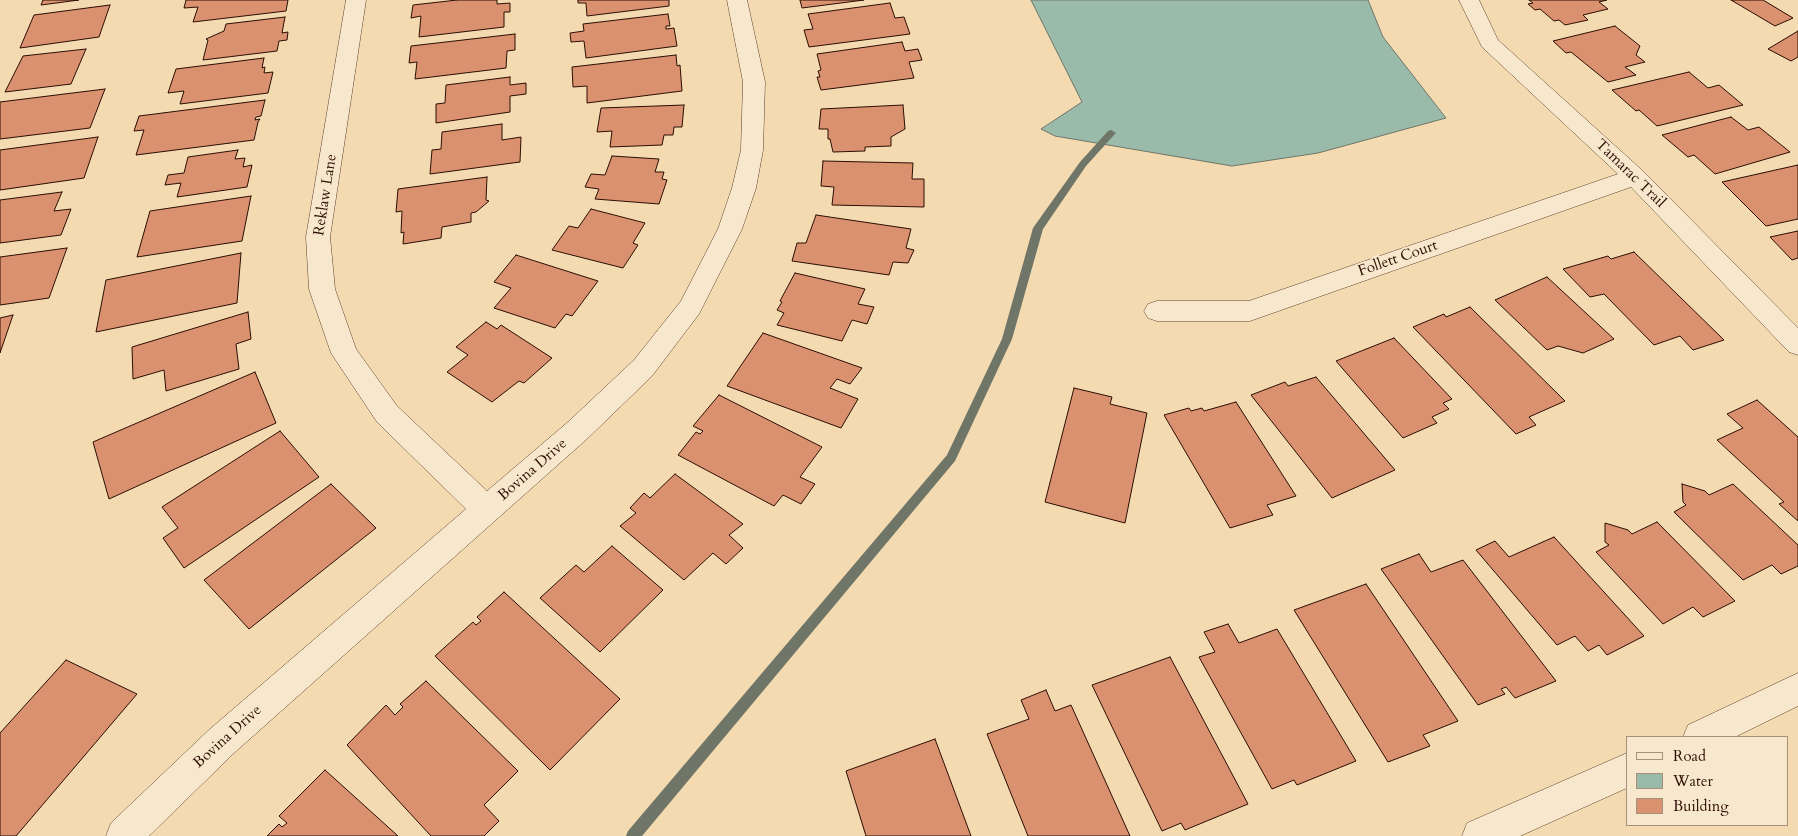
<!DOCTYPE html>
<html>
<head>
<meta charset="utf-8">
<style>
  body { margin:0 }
  #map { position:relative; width:1798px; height:836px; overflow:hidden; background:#f3dab1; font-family:Cardo,serif }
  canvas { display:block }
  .legend { position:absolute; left:1626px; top:736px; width:162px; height:90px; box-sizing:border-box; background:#f7e7cc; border:1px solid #a6907c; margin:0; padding:6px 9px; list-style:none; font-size:15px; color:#2c0d03 }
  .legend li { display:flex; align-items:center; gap:10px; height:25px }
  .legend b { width:25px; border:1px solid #a6907c }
</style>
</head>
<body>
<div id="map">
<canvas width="1798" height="836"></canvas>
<ul class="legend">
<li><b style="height:6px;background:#f7e7cc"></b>Road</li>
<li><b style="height:14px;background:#9bbbaa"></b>Water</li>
<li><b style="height:14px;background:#d9916f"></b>Building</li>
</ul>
</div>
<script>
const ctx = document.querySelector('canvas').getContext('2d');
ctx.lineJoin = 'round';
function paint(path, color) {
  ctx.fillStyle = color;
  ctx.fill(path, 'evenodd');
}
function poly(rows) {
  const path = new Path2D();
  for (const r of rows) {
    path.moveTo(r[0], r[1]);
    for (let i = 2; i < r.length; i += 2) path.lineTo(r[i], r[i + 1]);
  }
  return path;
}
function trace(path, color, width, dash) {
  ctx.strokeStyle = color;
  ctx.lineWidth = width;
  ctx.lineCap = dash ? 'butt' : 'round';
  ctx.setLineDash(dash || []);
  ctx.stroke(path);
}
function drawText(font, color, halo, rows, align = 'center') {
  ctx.font = font + ' Cardo,serif';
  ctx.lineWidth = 4;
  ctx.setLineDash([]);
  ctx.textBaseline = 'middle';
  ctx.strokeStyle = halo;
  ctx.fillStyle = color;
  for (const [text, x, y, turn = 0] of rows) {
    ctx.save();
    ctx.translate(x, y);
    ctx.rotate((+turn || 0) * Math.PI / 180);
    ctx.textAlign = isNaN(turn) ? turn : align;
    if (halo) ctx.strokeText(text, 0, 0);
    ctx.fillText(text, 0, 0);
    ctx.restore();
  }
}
const water = poly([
  [1031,0,1368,0,1383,37,1446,118,1318,153,1232,166,1055,136,1041,129,1082,102,1031,0]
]);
const stream = poly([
  [1111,130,1116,133,1114,135,1086,166,1043,229,1012,339,955,461,642,836,626,836,628,831,947,455,1002,339,1033,228,1080,162,1108,131,1111,130]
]);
const building = poly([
  [43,0,79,0,41,5,43,0],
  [186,0,288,0,286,11,193,22,198,7,184,8,186,0],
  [457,0,497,0,497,4,510,3,510,12,504,12,504,27,419,37,421,16,411,18,413,5,457,0],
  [578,0,669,0,669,6,587,16,586,3,578,3,578,0],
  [800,0,864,0,802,8,800,0],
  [1529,0,1607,0,1599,2,1608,9,1583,15,1588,20,1565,25,1559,20,1554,21,1540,9,1535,10,1528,4,1533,3,1529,0],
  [1731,0,1763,0,1793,18,1775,26,1731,0],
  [890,3,895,18,904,17,910,34,809,47,804,30,813,29,808,14,890,3],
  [110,5,99,37,20,48,34,15,110,5],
  [668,14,670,26,666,26,666,29,674,28,677,46,586,58,584,41,571,42,570,33,584,31,583,24,668,14],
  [285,17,282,33,288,32,287,40,279,41,277,51,203,60,208,40,206,39,224,31,226,24,285,17],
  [1615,26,1640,46,1636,55,1645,62,1625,67,1636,75,1608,82,1571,52,1566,53,1553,41,1615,26],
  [1798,31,1798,57,1791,61,1768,49,1798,31],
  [515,34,515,50,507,51,506,68,415,79,417,62,409,63,411,46,515,34],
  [902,42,905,51,918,49,922,60,909,62,914,78,821,90,817,77,820,77,818,71,821,70,817,54,902,42],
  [86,49,71,84,5,92,23,56,86,49],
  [676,55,677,66,680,65,682,91,587,103,587,86,573,87,572,67,676,55],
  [264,58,262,68,265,67,264,73,273,72,268,93,180,104,184,91,168,93,176,69,264,58],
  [1689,72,1708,88,1719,85,1743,105,1657,126,1639,110,1636,111,1612,90,1689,72],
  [510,77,510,85,526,83,526,94,510,96,510,112,436,123,436,104,445,103,446,85,510,77],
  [105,89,90,128,0,139,0,102,105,89],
  [265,100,261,116,256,117,255,120,260,119,258,122,254,140,136,155,144,130,134,131,139,116,265,100],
  [684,105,682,127,674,127,673,135,664,135,662,145,610,147,612,131,597,132,601,108,684,105],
  [903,105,905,129,891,137,891,146,865,147,865,151,833,152,830,139,828,139,828,129,819,129,821,109,903,105],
  [1731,117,1748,130,1759,127,1790,152,1715,174,1694,155,1688,157,1662,135,1731,117],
  [502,124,502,140,521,137,520,162,430,174,432,150,441,149,442,132,502,124],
  [98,137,84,178,0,190,0,150,98,137],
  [238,150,235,159,245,158,243,167,252,165,247,187,177,197,181,183,165,185,168,175,184,173,188,157,238,150],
  [612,156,659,159,655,172,664,172,662,179,667,180,659,204,595,199,599,189,585,187,591,174,605,175,612,156],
  [823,161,913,163,912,179,924,179,924,207,832,205,834,187,821,186,823,161],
  [1798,165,1798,219,1766,226,1722,182,1798,165],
  [487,177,486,200,489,201,476,212,471,213,471,222,442,227,441,238,403,244,404,232,401,233,402,211,396,212,398,189,487,177],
  [62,192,54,211,71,209,61,235,0,243,0,200,62,192],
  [251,196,242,241,137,257,150,211,251,196],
  [591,209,645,223,633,243,638,245,623,268,552,250,569,226,578,228,591,209],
  [816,215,911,229,906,248,914,250,908,263,893,262,889,275,792,261,797,243,806,243,816,215],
  [1798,231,1798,258,1792,260,1770,237,1798,231],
  [67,248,49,298,0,305,0,257,67,248],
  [1634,252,1724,340,1693,350,1680,336,1654,345,1604,294,1590,297,1563,269,1608,256,1611,259,1634,252],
  [241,253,237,303,96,332,106,280,241,253],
  [516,255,598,281,572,316,566,314,555,328,494,308,511,288,494,282,516,255],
  [795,273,865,289,858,304,874,307,867,324,852,320,842,341,777,325,784,313,777,310,782,302,780,301,795,273],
  [1547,277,1614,339,1583,353,1558,346,1547,350,1495,300,1547,277],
  [1470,307,1565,401,1529,417,1536,425,1516,434,1413,327,1444,314,1446,317,1470,307],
  [248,312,251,339,236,344,239,369,166,391,164,370,133,379,132,347,248,312],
  [13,315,0,353,0,318,13,315],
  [486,322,497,329,501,325,552,358,524,383,519,381,492,402,447,372,468,355,456,347,486,322],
  [763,333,862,368,850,384,837,379,830,388,858,399,841,428,727,386,763,333],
  [1394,338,1452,399,1443,403,1449,409,1432,417,1437,423,1403,438,1336,361,1394,338],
  [255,372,276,423,109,499,93,442,255,372],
  [1316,377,1395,470,1332,498,1251,395,1285,382,1288,386,1316,377],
  [1074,388,1112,397,1110,404,1147,413,1125,523,1045,502,1074,388],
  [719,395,822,447,800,477,815,484,801,504,783,495,774,506,678,455,696,432,700,434,703,431,693,426,719,395],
  [1757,400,1798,437,1798,521,1779,504,1784,502,1717,440,1743,428,1727,414,1757,400],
  [1236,402,1296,496,1267,505,1273,515,1230,528,1164,415,1189,408,1191,411,1202,408,1204,411,1236,402],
  [280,431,319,477,184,568,163,538,178,528,162,507,280,431],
  [675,474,743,524,729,535,743,548,726,564,713,553,684,580,620,526,636,513,630,508,644,493,650,498,675,474],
  [331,484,376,528,249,629,204,580,331,484],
  [1682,484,1705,491,1709,495,1733,484,1798,545,1798,566,1781,574,1772,565,1743,580,1674,512,1686,505,1683,502,1682,484],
  [1657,522,1735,601,1703,617,1693,607,1663,624,1596,552,1609,545,1605,542,1605,523,1628,530,1632,534,1657,522],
  [1554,537,1644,636,1607,655,1599,645,1588,651,1575,636,1557,645,1476,550,1495,541,1509,557,1554,537],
  [612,546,663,590,600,652,540,598,576,565,584,572,612,546],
  [1419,554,1431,572,1463,560,1556,681,1515,698,1506,687,1501,689,1505,694,1478,705,1381,569,1419,554],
  [1366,584,1458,721,1423,735,1430,746,1388,762,1294,610,1366,584],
  [504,592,620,699,550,770,435,656,473,622,476,625,481,621,477,617,504,592],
  [1228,624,1239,643,1277,629,1356,761,1297,785,1294,780,1272,789,1199,657,1215,652,1204,632,1228,624],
  [1170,657,1248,804,1185,830,1181,823,1162,831,1092,685,1170,657],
  [66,660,137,694,16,836,0,836,0,733,66,660],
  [426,681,518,771,484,805,499,821,484,836,431,836,347,745,386,705,395,715,403,707,400,704,426,681],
  [1046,690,1055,711,1071,705,1130,836,1028,836,987,734,1029,719,1021,700,1046,690],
  [935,739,971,836,866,836,846,771,935,739],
  [325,770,398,836,267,836,279,824,282,827,287,823,279,816,325,770]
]);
const minor = poly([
  [346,0,366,0,330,237,335,289,356,349,397,406,487,491,568,422,634,360,681,301,718,229,732,188,741,150,743,82,727,0,747,0,765,82,763,150,756,188,742,229,699,314,652,376,588,438,234,753,149,836,106,836,111,823,210,729,466,509,377,422,331,353,309,289,306,237,346,0],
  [1459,0,1479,0,1498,40,1643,171,1798,328,1798,355,1789,352,1631,187,1250,321,1157,321,1148,318,1144,311,1148,304,1157,301,1249,301,1618,174,1482,47,1459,0],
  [1798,673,1798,706,1735,737,1683,737,1688,725,1798,673],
  [1627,753,1627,788,1520,836,1462,836,1467,823,1627,753]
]);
const streetNames = [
  ["Tamarac Trail",1630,174,44],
  ["Reklaw Lane",326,195,-81],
  ["Follett Court",1398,259,-19],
  ["Bovina Drive",533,470,-41],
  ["Bovina Drive",228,737,-42]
];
paint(water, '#9bbbaa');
trace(water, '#6f7567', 1);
paint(stream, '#6f7567');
paint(building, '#d9916f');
trace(building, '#2c0d03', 1);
trace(minor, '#5e402e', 1);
paint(minor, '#f7e7cc');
drawText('15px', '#2c0d03', '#f7e7cc', streetNames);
</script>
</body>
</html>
